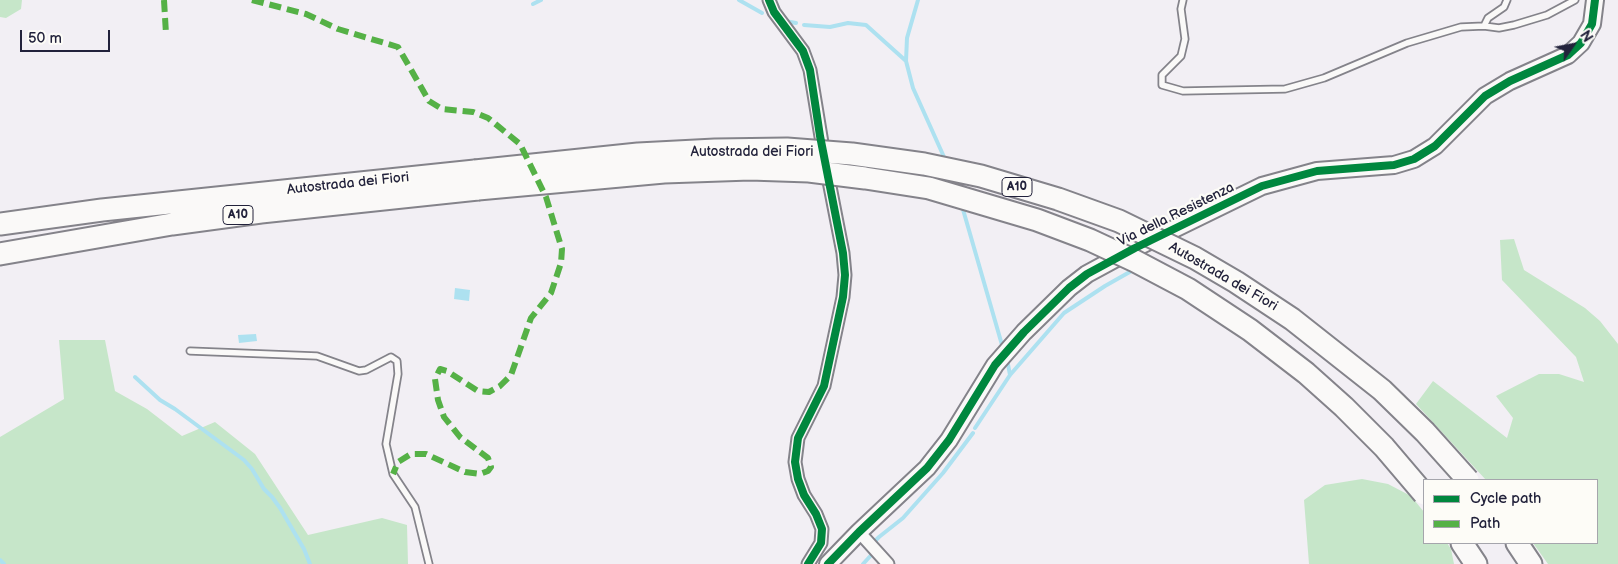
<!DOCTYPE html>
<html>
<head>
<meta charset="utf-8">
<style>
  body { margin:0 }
  #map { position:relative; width:1618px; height:564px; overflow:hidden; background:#f2eff4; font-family:"Balsamiq Sans",sans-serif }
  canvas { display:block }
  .legend { position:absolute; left:1423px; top:479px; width:175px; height:65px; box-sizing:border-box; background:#fdfcf7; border:1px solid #a5a5ac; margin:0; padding:6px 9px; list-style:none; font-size:15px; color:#22223b }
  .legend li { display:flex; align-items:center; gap:10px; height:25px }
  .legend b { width:25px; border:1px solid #a5a5ac }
  .north { position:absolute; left:1548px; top:20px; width:50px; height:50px; -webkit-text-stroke:4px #fdfcf7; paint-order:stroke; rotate:57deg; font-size:14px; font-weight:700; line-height:20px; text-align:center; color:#22223b }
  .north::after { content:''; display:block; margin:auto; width:18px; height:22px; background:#22223b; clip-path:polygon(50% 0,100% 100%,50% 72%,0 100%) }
  .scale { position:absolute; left:20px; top:30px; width:90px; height:22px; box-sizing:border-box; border:2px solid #22223b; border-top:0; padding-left:6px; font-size:15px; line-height:18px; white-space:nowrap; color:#22223b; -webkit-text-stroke:4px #fdfcf7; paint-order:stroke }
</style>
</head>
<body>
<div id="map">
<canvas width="1618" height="564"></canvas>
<ul class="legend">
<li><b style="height:6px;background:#00873e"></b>Cycle path</li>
<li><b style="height:6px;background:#55b146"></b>Path</li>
</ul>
<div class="north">N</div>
<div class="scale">50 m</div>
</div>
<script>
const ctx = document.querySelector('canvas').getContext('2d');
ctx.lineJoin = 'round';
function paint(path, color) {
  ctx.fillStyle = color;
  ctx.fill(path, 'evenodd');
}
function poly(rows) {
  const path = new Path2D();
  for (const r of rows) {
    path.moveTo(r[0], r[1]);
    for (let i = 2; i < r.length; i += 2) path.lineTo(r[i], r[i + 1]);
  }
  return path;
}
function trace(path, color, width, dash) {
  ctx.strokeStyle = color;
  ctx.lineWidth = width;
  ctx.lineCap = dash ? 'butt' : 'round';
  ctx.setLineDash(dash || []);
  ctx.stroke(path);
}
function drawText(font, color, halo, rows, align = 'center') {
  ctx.font = font + ' "Balsamiq Sans",sans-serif';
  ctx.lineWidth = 4.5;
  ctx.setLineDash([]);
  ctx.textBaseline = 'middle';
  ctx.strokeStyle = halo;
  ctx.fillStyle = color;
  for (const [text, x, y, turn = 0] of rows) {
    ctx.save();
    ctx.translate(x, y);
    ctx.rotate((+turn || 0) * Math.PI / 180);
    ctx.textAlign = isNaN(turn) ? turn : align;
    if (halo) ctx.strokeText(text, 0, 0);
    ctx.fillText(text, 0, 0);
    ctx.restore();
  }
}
const green = poly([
  [0,0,22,0,21,9,6,18,0,17],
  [1514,239,1524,270,1585,308,1600,321,1618,344,1618,564,1548,564,1533,543,1597,543,1597,480,1486,480,1416,404,1433,381,1507,438,1513,418,1496,396,1539,374,1559,374,1584,382,1576,357,1502,280,1500,240],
  [59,340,105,340,115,391,147,409,182,436,215,422,255,454,308,535,382,518,407,525,408,564,0,564,0,437,64,399],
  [1362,479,1388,484,1411,496,1424,512,1424,543,1447,543,1451,549,1454,564,1309,564,1304,500,1325,485]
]);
const water = poly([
  [455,288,470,290,469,301,454,299],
  [256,334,257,341,239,343,238,335]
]);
const stream = poly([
  [739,0,762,13],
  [918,0,907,38,906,61,913,88,944,157],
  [533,4,541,0],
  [785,21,796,23],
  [804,25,830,27,848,23,866,25,906,61],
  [962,206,1002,345],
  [1007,359,1010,375],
  [135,377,160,400,175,409,244,460,252,469,264,489,272,497,280,508,304,549,310,564],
  [975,428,1010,375,1064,313,1105,286,1135,269],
  [0,560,4,564],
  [863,564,874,552,876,540,879,537,903,518,943,473,973,433]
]);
const lane = poly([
  [1183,0,1181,9,1185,39,1181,56,1162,75,1162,85,1183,91,1285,89,1324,78,1407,43,1461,27,1484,26],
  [1507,0,1504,7,1488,18,1484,26,1499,28,1514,25,1547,15,1575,0],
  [190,351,317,356,359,371,366,370,391,357,397,361,398,374,386,444,393,474,415,507,429,564]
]);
const street = poly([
  [769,0,774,12,803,51,810,70,824,155],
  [859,532,888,564],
  [808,564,821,543,822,529,816,514,804,495,798,479,795,462,798,438,824,386,843,297,845,275,843,253,827,171]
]);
const secondary = poly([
  [828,564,859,532,927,468,949,440,995,365,1024,332,1069,288,1087,274,1135,248,1262,186,1317,171,1394,165,1414,159,1435,146,1485,96,1510,81,1568,55,1581,43,1592,24,1595,0]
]);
const highway = poly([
  [0,224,102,210,475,171],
  [0,254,172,224,261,212,478,189],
  [1462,543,1476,564],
  [1517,543,1531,564]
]);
const highwayBridge = poly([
  [475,171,638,154,715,150,787,149,852,154,924,164,981,176,1058,199,1119,221,1195,258,1236,282,1292,319,1382,390,1425,432,1468,480],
  [478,189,664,172,750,169,809,171,865,178,929,188,1037,220,1090,240,1135,261,1188,289,1250,330,1306,373,1344,407,1384,447,1424,494]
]);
const quiet = poly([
  [164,0,166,34],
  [252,0,306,14,338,29,398,47,429,101,442,109,473,112,488,118,520,144,546,197,553,220,562,249,561,263,551,293,531,318,511,375,500,386,489,392,478,391,447,371,440,369,435,379,438,400,444,417,460,437,488,458,491,467,488,471,480,474,465,472,426,454,411,454,398,462,393,474]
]);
const cycleway = poly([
  [769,0,774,12,803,51,810,70,820,136,843,253,845,275,843,297,824,386,798,438,795,462,798,479,804,495,816,514,822,529,821,543,808,564],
  [828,564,859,532,927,468,949,440,995,365,1024,332,1069,288,1087,274,1135,248,1262,186,1317,171,1394,165,1414,159,1435,146,1485,96,1510,81,1568,55,1581,43,1592,24,1595,0]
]);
const shields = [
  [1017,187,30],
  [238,215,30]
];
const shieldNames = [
  ["A10",1017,187],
  ["A10",238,215]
];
const streetNames = [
  ["Autostrada dei Fiori",752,152],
  ["Autostrada dei Fiori",348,184,-6],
  ["Via della Resistenza",1176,215,-26],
  ["Autostrada dei Fiori",1223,277,30]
];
paint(green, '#c6e6c9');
paint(water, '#ade1f0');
trace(stream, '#ade1f0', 4);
trace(lane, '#84838a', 9);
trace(street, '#84838a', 15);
trace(secondary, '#84838a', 20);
trace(highway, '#84838a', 25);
trace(lane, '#faf9f8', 5.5);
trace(street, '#faf9f8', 11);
trace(secondary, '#faf9f8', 16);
trace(highway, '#faf9f8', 21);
trace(highwayBridge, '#84838a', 25, []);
trace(highwayBridge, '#faf9f8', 21);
trace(quiet, '#55b146', 6, [12, 6]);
trace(cycleway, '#00873e', 8);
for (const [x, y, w] of shields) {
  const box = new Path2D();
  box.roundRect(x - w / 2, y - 9.5, w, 19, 4);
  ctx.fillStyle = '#fdfcf7';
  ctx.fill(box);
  trace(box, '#22223b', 1);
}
drawText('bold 12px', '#22223b', null, shieldNames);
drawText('14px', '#22223b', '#fdfcf7', streetNames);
</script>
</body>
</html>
